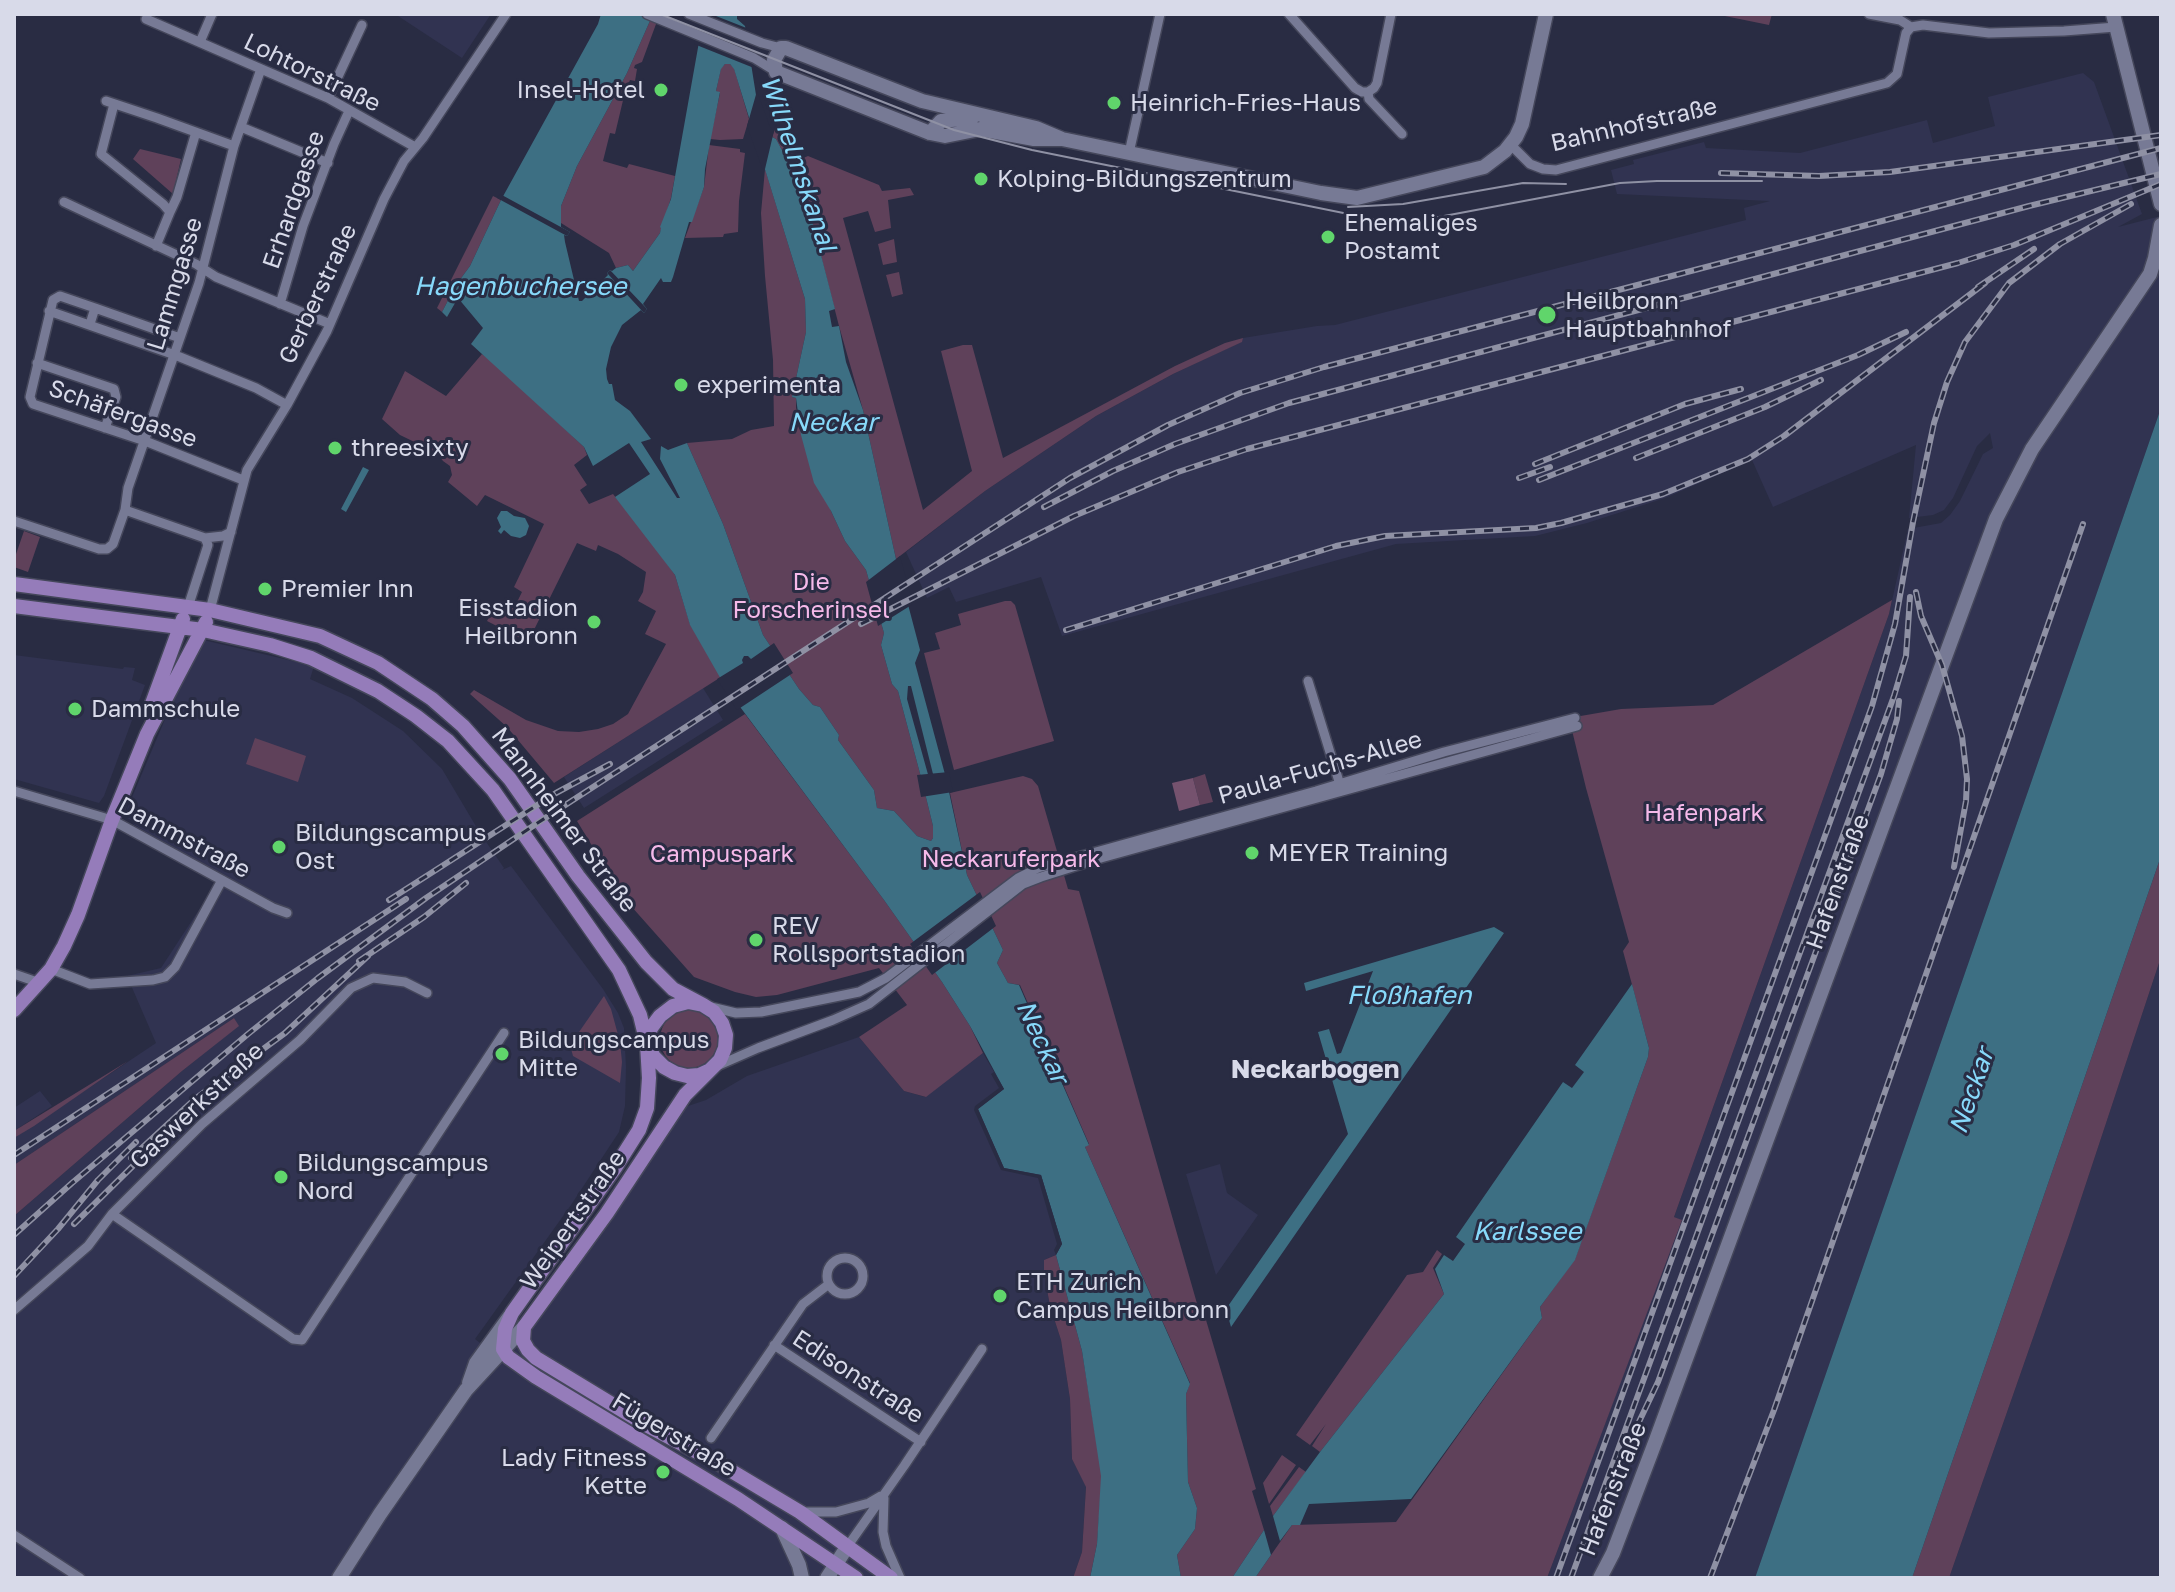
<!DOCTYPE html>
<html>
<head>
<meta charset="utf-8">
<style>
  body { margin:0 }
  #map { position:relative; width:2175px; height:1592px; overflow:hidden; background:#292c43; font-family:"Golos Text",sans-serif }
  canvas { display:block }
  .frame { position:absolute; inset:0; border:16px solid #d8dae9; pointer-events:none }
</style>
</head>
<body>
<div id="map">
<canvas width="2175" height="1592"></canvas>
<div class="frame"></div>
</div>
<script>
const ctx = document.querySelector('canvas').getContext('2d');
ctx.lineJoin = 'round';
function paint(path, color) {
  ctx.fillStyle = color;
  ctx.fill(path, 'evenodd');
}
function poly(rows) {
  const path = new Path2D();
  for (const r of rows) {
    if (r.length === 3) {
      path.moveTo(r[0] + r[2], r[1]);
      path.arc(r[0], r[1], r[2], 0, 2 * Math.PI);
      continue;
    }
    path.moveTo(r[0], r[1]);
    for (let i = 2; i < r.length; i += 2) path.lineTo(r[i], r[i + 1]);
  }
  return path;
}
function trace(path, color, width, dash) {
  ctx.strokeStyle = color;
  ctx.lineWidth = width;
  ctx.lineCap = dash ? 'butt' : 'round';
  ctx.setLineDash(dash || []);
  ctx.stroke(path);
}
function drawText(font, color, halo, rows, align = 'center') {
  ctx.font = font + ' "Golos Text",sans-serif';
  ctx.lineWidth = 6;
  ctx.setLineDash([]);
  ctx.textBaseline = 'middle';
  ctx.strokeStyle = halo;
  ctx.fillStyle = color;
  for (const [text, x, y, turn = 0] of rows) {
    ctx.save();
    ctx.translate(x, y);
    ctx.rotate((+turn || 0) * Math.PI / 180);
    ctx.textAlign = isNaN(turn) ? turn : align;
    if (halo) ctx.strokeText(text, 0, 0);
    ctx.fillText(text, 0, 0);
    ctx.restore();
  }
}
const built = poly([
  [395,14,491,14,462,58],
  [2083,73,2094,82,2142,214,2118,227,2161,216,2161,408,1755,1578,1547,1578,1681,1220,1674,1217,1889,614,1908,529,1941,523,1950,515,1960,501,1983,454,1993,448,1990,433,1977,446,1953,498,1944,510,1933,515,1909,518,1916,445,1773,507,1752,460,1665,498,1587,523,1535,536,1396,544,1062,636,1041,577,956,602,949,587,927,598,906,552,985,491,1096,416,1173,374,1241,342,1243,338,1317,326,1335,325,1746,220,1744,208,1770,201,1617,194,1611,170,1634,164,1633,160,1704,142,1706,148,1800,153,1927,120,1933,143,1995,126,1988,97],
  [199,639,314,666,310,679,352,698,403,731,442,769,480,833,504,868,502,870,511,866,603,989,618,1013,624,1028,626,1067,625,1106,619,1132,571,1205,475,1339,503,1361,682,1108,706,1100,747,1076,859,1037,904,1091,925,1097,983,1053,1004,1089,1041,1175,1062,1244,1056,1255,1044,1260,1044,1273,1050,1306,1061,1340,1070,1399,1072,1459,1086,1486,1082,1552,1073,1578,14,1578,14,1216,182,1071,238,1026,234,1018,14,1165,14,1138,156,1043,127,976,161,968,221,876,133,824,134,822,124,816],
  [14,655,123,669,124,667,135,668,132,680,145,685,104,796,99,803,14,779],
  [703,688,723,720,584,808,564,777],
  [2161,957,2161,1578,1949,1578,2069,1235],
  [40,1091,52,1106,14,1131,14,1108],
  [1220,1164,1227,1193,1258,1215,1216,1275,1186,1174]
]);
const green = poly([
  [653,14,659,16,642,62,635,65,634,68,637,69,635,81,630,80,625,92,615,134,610,133,603,161,627,168,629,164,633,165,675,176,671,198,660,233,633,271,628,265,616,268,609,253,561,223,560,215,561,206,577,166,627,73],
  [1715,14,1772,14,1769,25],
  [725,64,730,64,734,68,749,119,743,139,720,140,710,139,720,93,716,91,721,68],
  [775,129,801,159,808,156,879,185,882,191,910,188,914,195,888,200,891,228,875,232,868,211,843,218,923,510,972,471,941,351,963,345,972,345,1003,458,1175,366,1225,343,1243,338,1242,342,1173,374,1096,416,985,491,896,559,863,410,839,326,800,175,795,174,776,139,772,137],
  [709,145,740,149,740,152,745,153,739,201,738,232,724,234,723,237,685,238,704,187],
  [140,149,181,159,173,194,133,159],
  [765,169,805,299,806,332,792,397,796,398,796,408,831,511,845,541,866,570,884,633,881,645,892,684,898,691,922,781,933,826,933,838,931,841,917,836,894,811,877,808,874,790,838,740,839,735,820,707,813,705,799,689,763,635,723,524,687,443,732,439,751,430,774,426,773,360,765,276,761,213],
  [493,196,501,200,470,266,456,285,442,312,437,308],
  [894,239,897,262,883,265,878,244],
  [899,272,903,294,892,297,886,275],
  [482,354,493,362,584,447,587,455,574,465,587,485,580,490,589,504,613,494,651,541,675,575,690,624,721,677,554,783,507,727,470,694,474,690,526,720,558,731,579,732,598,729,613,724,628,714,666,644,645,634,656,611,638,601,643,592,646,572,618,554,598,545,596,551,577,543,528,642,487,621,498,600,515,606,522,592,514,587,544,524,485,495,477,506,448,482,452,475,450,466,443,461,437,453,400,435,382,419,405,371,446,396],
  [24,531,40,537,28,572,14,567,14,560],
  [1892,600,1889,614,1674,1217,1682,1220,1547,1578,1255,1578,1292,1525,1396,1522,1542,1318,1540,1307,1575,1259,1648,1057,1649,1048,1623,951,1629,942,1586,788,1569,718,1621,709,1713,705],
  [1005,601,1011,601,1015,605,1054,741,954,770,924,653,940,649,935,633,961,625,958,614],
  [745,714,884,900,942,982,970,1026,983,1053,926,1097,904,1091,859,1037,907,1005,879,968,777,995,756,997,735,992,694,977,623,897,577,821],
  [255,738,306,756,298,782,246,764],
  [1205,774,1213,802,1200,805,1193,778],
  [1023,776,1032,779,1038,786,1068,889,1079,891,1202,1321,1206,1320,1256,1489,1252,1491,1264,1530,1232,1578,1181,1578,1177,1555,1195,1529,1197,1508,1188,1482,1186,1394,1190,1383,1085,1147,1089,1144,1020,985,1008,983,997,963,1003,950,967,875,950,793],
  [2161,856,2161,957,2069,1235,1949,1578,1912,1578],
  [604,996,611,1009,620,1042,622,1062,620,1083,573,1056,570,1045],
  [689,1039,29],
  [234,1018,239,1026,182,1071,14,1216,14,1165],
  [128,1061,34,1126,14,1138,14,1131],
  [1437,1250,1442,1254,1433,1268,1444,1294,1320,1452,1312,1446,1326,1424,1310,1445,1296,1435,1407,1275,1423,1272],
  [1056,1255,1082,1351,1102,1476,1097,1544,1090,1578,1073,1578,1082,1552,1086,1487,1072,1459,1070,1399,1061,1340,1050,1306,1044,1273,1044,1260],
  [1282,1455,1296,1465,1269,1504,1263,1483],
  [1299,1467,1306,1472,1273,1516,1270,1506]
]);
const forest = poly([
  [1193,778,1200,805,1179,811,1172,783]
]);
const water = poly([
  [601,14,653,14,627,73,577,166,561,206,561,227,570,232,567,236,564,235,565,242,579,301,582,301,608,275,607,273,610,270,612,271,616,268,628,265,633,271,660,233,661,228,660,227,671,199,704,14,737,14,737,19,745,26,756,95,772,137,776,139,795,174,800,174,835,309,829,311,832,327,839,326,846,362,863,410,896,559,920,650,915,663,946,778,967,875,1003,950,997,963,1008,983,1019,985,1089,1145,1085,1147,1190,1384,1186,1394,1188,1482,1197,1508,1195,1529,1177,1555,1181,1578,1090,1578,1097,1544,1101,1476,1082,1351,1056,1255,1062,1244,1041,1175,1004,1168,978,1109,1004,1089,970,1026,942,982,884,900,726,688,690,625,675,575,615,497,650,474,629,443,593,466,584,447,471,344,483,328,458,298,447,317,442,312,456,285,470,266,501,200,598,24],
  [725,64,730,64,734,69,805,299,806,332,792,397,796,398,801,435,814,483,831,511,845,541,866,570,884,633,881,645,892,684,898,691,922,781,933,826,933,838,931,841,917,836,894,811,877,808,874,790,838,740,839,735,820,707,813,705,799,689,763,635,723,524,687,443,668,450,661,446,660,459,680,498,677,498,641,442,651,439,630,411,615,400,612,384,609,384,607,379,606,369,611,347,622,325,641,310,644,313,647,309,643,304,661,278,663,282,671,282,673,277,689,222,692,222,704,187,705,169,720,92,716,91,721,69],
  [908,686,911,686,934,778,929,778,907,699],
  [2161,408,2161,856,1912,1578,1755,1578],
  [363,467,369,470,346,512,341,509],
  [501,511,507,511,514,516,525,518,529,526,526,535,520,538,511,536,504,530,501,534,498,531,501,527,497,518],
  [1494,927,1504,933,1231,1327,1226,1309,1348,1134,1318,1032,1329,1029,1337,1054,1341,1053,1373,971,1306,991,1304,983],
  [1632,984,1649,1048,1648,1057,1575,1260,1540,1307,1542,1318,1411,1499,1309,1504,1300,1525,1292,1525,1280,1541,1273,1516,1320,1452,1444,1294,1435,1269,1444,1255,1453,1261,1465,1244,1456,1237,1563,1082,1572,1088,1584,1072,1575,1065],
  [1264,1530,1271,1555,1255,1578,1232,1578]
]);
const pier = poly([
  [699,14,711,14,749,29,754,68,694,44],
  [757,91,770,127,774,131,765,169,762,168,747,126],
  [500,194,570,232,567,236,497,198],
  [610,270,647,309,644,313,607,273],
  [900,556,913,604,878,626,866,582],
  [774,643,793,673,737,710,717,679,743,663,742,660,744,656,748,656,751,659],
  [949,772,953,792,921,797,917,775],
  [980,892,996,926,932,975,910,944],
  [994,1072,1004,1089,978,1109,1004,1168,1041,1175,1062,1244,1056,1255,1054,1250,1057,1244,1038,1178,1001,1170,974,1110,975,1106,999,1088,991,1074]
]);
const street = poly([
  [647,14,754,58,775,71],
  [689,14,762,43,781,48],
  [1289,14,1355,88,1362,92,1368,92],
  [1869,14,1900,20,1911,27,1923,25,1989,33,2064,31,2116,27],
  [146,19,328,98,415,147],
  [200,42,212,14],
  [1368,92,1374,88,1377,83,1391,14],
  [1368,92,1369,99,1402,134],
  [328,98,362,25],
  [106,101,157,118,234,146],
  [114,104,101,154,163,204,170,212,156,246],
  [241,127,328,163],
  [1511,145,1530,164,1543,169,1556,170,1887,83,1897,74,1906,33,1911,27],
  [1129,153,1160,14],
  [64,202,196,264,216,277,330,324],
  [170,212,177,197,196,132],
  [280,304,303,226,334,144,349,111],
  [95,308,180,338],
  [49,311,175,355,256,388,287,405],
  [90,324,95,308,60,296,53,300,30,397,33,404,145,441,243,480],
  [37,363,114,389,116,397,105,428],
  [125,510,205,538,208,545,188,607],
  [14,521,99,549,107,549,113,544,125,510,128,488,199,283,234,146,261,69],
  [205,538,223,536,231,532],
  [210,610,247,470,287,405,327,331,384,199,404,161,423,138,506,14],
  [1308,681,1341,788],
  [14,791,112,820,273,908,287,913],
  [51,969,90,984,153,980,165,977,175,967,222,880],
  [14,974,40,983],
  [711,1007,736,1013,761,1012,859,992,886,978,1018,878,1038,868,1316,791,1444,752,1575,718],
  [717,1066,758,1048,833,1020,869,1004,1023,884,1041,877,1101,858,1577,726],
  [112,1214,293,1339,302,1340,504,1033],
  [845,1276,18],
  [14,1310,88,1246,112,1214,202,1124,300,1040,351,988,373,978,405,982,427,993],
  [774,1345,921,1442],
  [711,1438,803,1304,829,1284],
  [884,1498,883,1532,886,1546,900,1578],
  [803,1512,836,1512,869,1503,881,1496],
  [14,1535,80,1578],
  [847,1547,904,1466,982,1349]
]);
const secondary = poly([
  [2113,14,2161,204],
  [930,133,941,121,972,118],
  [1062,139,1034,139,980,129,945,136,930,133,776,72,774,60,781,48,786,48,922,101,1036,128,1062,139,1321,193,1357,198,1484,167,1505,151,1516,137,1522,124,1546,14],
  [469,1383,476,1363,510,1316],
  [782,1528,799,1565,802,1578],
  [339,1578,380,1514,466,1390,524,1327],
  [827,1578,847,1547],
  [1600,1578,1613,1553,1656,1440,1996,519,2032,449,2150,274,2155,258,2161,225]
]);
const primary = poly([
  [14,584,210,610,320,636,378,663,432,699,463,726,510,779,578,876,646,962,673,989,703,1005],
  [14,606,203,630,270,645,311,658,378,691,416,716,448,741,493,790,619,970,640,1015,647,1044,649,1078,647,1108,639,1130,615,1168,512,1313,505,1329,503,1349,508,1357,536,1377,738,1499,856,1578],
  [149,712,183,619],
  [688,1002,703,1005,714,1012,722,1023,726,1035,725,1048,720,1060,710,1070,699,1075,687,1076,675,1073,664,1067,654,1057,647,1044,651,1028,660,1016,673,1006,688,1002],
  [14,1010,51,969,64,946,78,915,112,820,147,734,206,622],
  [710,1070,685,1095,607,1213,524,1327,523,1341,528,1350,536,1358,648,1426,718,1463,800,1512,891,1578]
]);
const tram = poly([
  [660,14,954,130,1032,150,1378,220,1405,221,1428,219,1620,183,1657,181,1762,181],
  [1348,207,1403,204,1523,183,1566,184]
]);
const rail = poly([
  [1721,173,1819,176,1890,172,2161,135],
  [1978,287,2034,249],
  [1636,458,1765,407,1821,380],
  [1535,464,1685,404,1741,389],
  [1519,478,1550,467],
  [1539,480,1858,355,1906,332],
  [1044,507,1113,471,1175,444,1289,403,2029,206,2161,174],
  [1916,592,1921,616,1942,665,1962,736,1967,779,1966,801,1954,867],
  [861,624,1074,516,1178,472,1247,449,1958,263,2014,245,2161,184],
  [1066,630,1336,546,1385,536,1536,528,1561,523,1663,494,1748,459,1784,436,1985,283],
  [389,900,556,793,610,764],
  [359,961,424,917,466,883],
  [14,1155,406,899],
  [131,1158,195,1099,285,1033,368,956],
  [74,1224,145,1154],
  [14,1235,72,1183,248,1034,318,978,426,898,536,824,1070,478,1168,425,1240,393,1324,367,2161,148],
  [14,1276,58,1229,98,1180,136,1142],
  [1637,1426,1658,1382,1881,774,1897,719,1899,701],
  [1556,1578,1872,706,1895,624,1913,522,1934,423,1947,382,1965,342,2009,283,2060,244,2131,204],
  [1571,1578,1894,696,1906,656,1910,597],
  [1710,1578,1774,1410,2083,524]
]);
const markers = [
  [661,90,8,"#60d56b"],
  [1114,103,8,"#60d56b"],
  [981,179,8,"#60d56b"],
  [1328,237,8,"#60d56b"],
  [1547,315,10,"#60d56b"],
  [681,385,8,"#60d56b"],
  [335,448,8,"#60d56b"],
  [265,589,8,"#60d56b"],
  [594,622,8,"#60d56b"],
  [75,709,8,"#60d56b"],
  [279,847,8,"#60d56b"],
  [1252,853,8,"#60d56b"],
  [756,940,8,"#60d56b"],
  [502,1054,8,"#60d56b"],
  [281,1177,8,"#60d56b"],
  [1000,1296,8,"#60d56b"],
  [663,1472,8,"#60d56b"]
];
const streetNames = [
  ["Lohtorstraße",312,73,26],
  ["Bahnhofstraße",1634,125,-13],
  ["Erhardgasse",294,200,-71],
  ["Lammgasse",175,284,-73],
  ["Gerberstraße",318,294,-65],
  ["Schäfergasse",123,414,20],
  ["Paula-Fuchs-Allee",1320,768,-16],
  ["Mannheimer Straße",564,820,53],
  ["Dammstraße",184,838,28],
  ["Hafenstraße",1838,882,-70],
  ["Gaswerkstraße",197,1106,-43],
  ["Weipertstraße",573,1220,-55],
  ["Edisonstraße",858,1377,33],
  ["Fügerstraße",674,1435,31],
  ["Hafenstraße",1613,1489,-68]
];
const poiNames = [
  ["Insel-Hotel",645,90,"right"],
  ["Heinrich-Fries-Haus",1130,103],
  ["Kolping-Bildungszentrum",997,179],
  ["Ehemaliges",1344,223],
  ["Postamt",1344,251],
  ["Heilbronn",1565,301],
  ["Hauptbahnhof",1565,329],
  ["experimenta",697,385],
  ["threesixty",351,448],
  ["Premier Inn",281,589],
  ["Eisstadion",578,608,"right"],
  ["Heilbronn",578,636,"right"],
  ["Dammschule",91,709],
  ["Bildungscampus",295,833],
  ["Ost",295,861],
  ["MEYER Training",1268,853],
  ["REV",772,926],
  ["Rollsportstadion",772,954],
  ["Bildungscampus",518,1040],
  ["Mitte",518,1068],
  ["Bildungscampus",297,1163],
  ["Nord",297,1191],
  ["ETH Zurich",1016,1282],
  ["Campus Heilbronn",1016,1310],
  ["Lady Fitness",647,1458,"right"],
  ["Kette",647,1486,"right"]
];
const parkNames = [
  ["Die",811,582],
  ["Forscherinsel",811,610],
  ["Hafenpark",1704,813],
  ["Campuspark",722,854],
  ["Neckaruferpark",1011,859]
];
const waterNames = [
  ["Wilhelmskanal",798,164,71],
  ["Hagenbuchersee",520,287],
  ["Neckar",833,423],
  ["Floßhafen",1409,996],
  ["Neckar",1042,1042,65],
  ["Neckar",1972,1091,-71],
  ["Karlssee",1527,1232]
];
const neighbourhoodNames = [
  ["Neckarbogen",1315,1070]
];
paint(built, '#313351');
paint(green, '#5f415a');
paint(forest, '#75526e');
paint(water, '#3d6f83');
paint(pier, '#292c43');
trace(street, '#45475b', 12);
trace(secondary, '#45475b', 17);
trace(primary, '#45475b', 17);
trace(street, '#777a95', 9);
trace(secondary, '#777a95', 14);
trace(primary, '#957cba', 14);
trace(tram, '#8f91a4', 2);
trace(rail, '#8f91a4', 6);
trace(rail, '#292c43', 3, [9]);
for (const [x, y, r, color] of markers) {
  const dot = new Path2D();
  dot.arc(x, y, r, 0, 2 * Math.PI);
  ctx.fillStyle = color;
  ctx.fill(dot);
  trace(dot, '#292c43', 3);
}
drawText('24px', '#d8dae9', '#292c43', streetNames);
drawText('24px', '#d8dae9', '#292c43', poiNames, 'left');
drawText('24px', '#f5b9e9', '#292c43', parkNames);
drawText('italic 26px', '#87d9fa', '#292c43', waterNames);
drawText('bold 26px', '#d8dae9', '#292c43', neighbourhoodNames);
</script>
</body>
</html>
